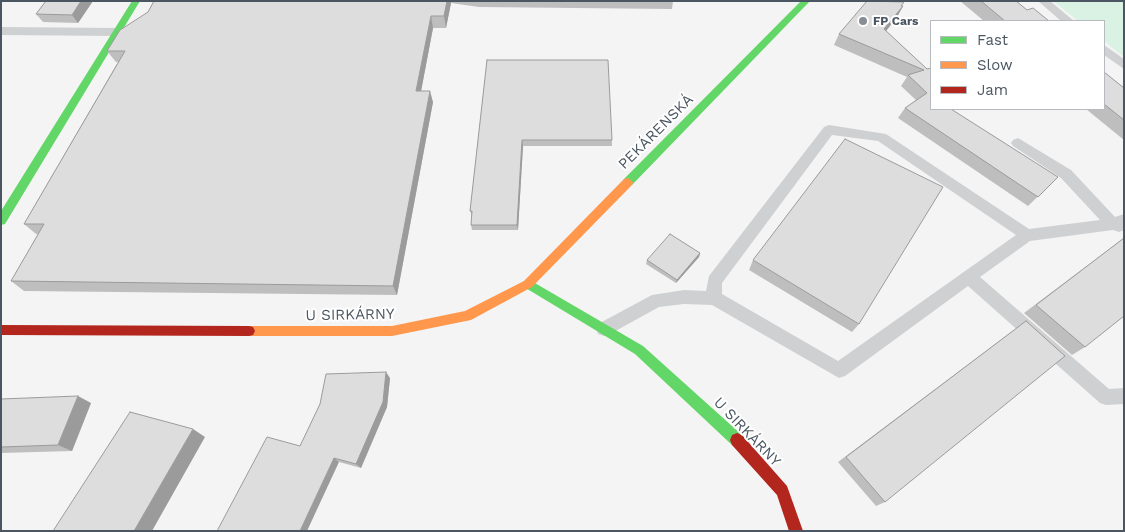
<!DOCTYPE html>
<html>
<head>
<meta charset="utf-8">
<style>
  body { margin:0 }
  #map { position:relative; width:1125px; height:532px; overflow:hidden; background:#f4f4f4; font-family:"Work Sans",sans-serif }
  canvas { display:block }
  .frame { position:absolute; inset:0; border:2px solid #4a5661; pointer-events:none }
  .legend { position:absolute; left:930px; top:20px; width:175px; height:90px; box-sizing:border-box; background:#fff; border:1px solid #b7bbc0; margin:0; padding:6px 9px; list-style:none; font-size:15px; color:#4a5661 }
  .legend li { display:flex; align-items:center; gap:10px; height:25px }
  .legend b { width:25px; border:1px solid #b7bbc0 }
</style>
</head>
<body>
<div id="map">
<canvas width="1125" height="532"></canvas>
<div class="frame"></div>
<ul class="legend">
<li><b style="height:6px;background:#63d668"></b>Fast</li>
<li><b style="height:6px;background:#ff974d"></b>Slow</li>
<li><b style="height:6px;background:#b3261e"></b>Jam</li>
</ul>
</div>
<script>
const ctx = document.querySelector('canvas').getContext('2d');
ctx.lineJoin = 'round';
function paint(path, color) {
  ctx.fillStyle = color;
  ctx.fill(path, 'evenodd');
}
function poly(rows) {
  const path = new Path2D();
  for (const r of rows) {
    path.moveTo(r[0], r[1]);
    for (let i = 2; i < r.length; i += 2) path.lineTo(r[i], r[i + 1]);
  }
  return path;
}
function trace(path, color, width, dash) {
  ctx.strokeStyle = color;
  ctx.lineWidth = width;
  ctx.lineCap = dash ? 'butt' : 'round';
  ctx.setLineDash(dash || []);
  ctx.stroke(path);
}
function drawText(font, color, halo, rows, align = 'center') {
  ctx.font = font + ' "Work Sans",sans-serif';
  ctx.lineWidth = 4;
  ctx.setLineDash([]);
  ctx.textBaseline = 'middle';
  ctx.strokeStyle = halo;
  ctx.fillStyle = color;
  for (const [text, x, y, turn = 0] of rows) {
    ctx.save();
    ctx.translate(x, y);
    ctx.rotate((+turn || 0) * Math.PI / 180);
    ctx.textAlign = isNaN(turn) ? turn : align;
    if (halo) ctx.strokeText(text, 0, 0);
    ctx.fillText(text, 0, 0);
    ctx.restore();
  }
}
const green = poly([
  [1053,1,1124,1,1124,57,1104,41,1104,21,1078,21]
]);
const lane = poly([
  [1038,1,1050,1,1074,21,1061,21,1038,1],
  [1,27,116,28,122,32,116,36,1,35,1,27],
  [1104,45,1124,59,1124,69,1104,55,1104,45],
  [829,125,886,134,1029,229,1100,220,1061,178,1013,146,1011,143,1013,140,1018,138,1071,170,1115,217,1124,214,1124,230,1119,232,1113,230,1030,241,980,277,1109,389,1124,388,1124,404,1106,405,1100,403,968,286,845,376,839,378,712,305,684,304,659,307,610,334,604,336,598,334,596,329,598,324,652,295,684,290,706,291,709,276,824,127,829,125],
  [832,135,878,141,1016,235,838,361,722,294,722,283,832,135]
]);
const fast = poly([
  [132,1,140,1,5,224,1,225,1,211,132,1],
  [801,1,810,1,632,185,624,185,623,182,624,179,801,1],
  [528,279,643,346,742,435,744,440,742,445,737,447,732,445,635,354,524,287,522,284,524,281,528,279]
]);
const slow = poly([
  [628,178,633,182,632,185,532,287,471,320,392,336,249,336,245,335,243,331,245,327,249,326,392,326,465,311,524,281,624,179,628,178]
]);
const jam = poly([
  [1,325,249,326,253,327,255,331,253,335,249,336,1,335,1,325],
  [737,433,742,435,787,486,803,531,789,531,777,495,732,445,730,440,732,435,737,433]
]);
const wall = poly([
  [46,1,93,1,78,23,43,22,36,14],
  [154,1,673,1,672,9,479,7,451,3,446,28,433,28,421,91,433,102,397,295,24,291,11,281,38,234,36,234,24,224,118,62,116,62,107,51,148,12],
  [960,1,1016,1,1027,10,1049,21,984,21],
  [902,6,903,6,897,17,886,31,927,69,931,109,1058,177,1028,206,898,118,905,108,916,100,901,86,907,77,834,45,839,34],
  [487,60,612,140,612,146,523,146,518,230,472,230,471,225,472,216,470,211],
  [1104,72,1124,88,1124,140,1086,109,1104,109],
  [1124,238,1085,347,1072,355,1024,313],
  [700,253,699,257,676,283,646,264,647,260],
  [753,260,859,324,852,332,749,270],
  [1026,321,885,502,876,506,838,462],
  [390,378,387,407,361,468,339,462,300,446,320,404],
  [1,399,91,403,72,451,1,453]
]);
const shadedWall = poly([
  [81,1,93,1,78,23,72,15],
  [447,1,450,1,451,3,446,28,444,16],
  [904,2,899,10,903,6,897,17,879,40,884,29],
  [431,16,433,28,419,102,416,91],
  [430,91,433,102,397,295,393,286],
  [522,140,523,146,518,230,517,225],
  [700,253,699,257,676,283,677,280],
  [386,372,390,378,387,407,361,468,356,464],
  [78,396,91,403,72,451,58,445],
  [193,429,205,437,152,531,134,531],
  [334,458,339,462,307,531,300,531]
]);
const building = poly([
  [46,1,81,1,72,15,36,14,46,1],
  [154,1,447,1,444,16,431,16,416,91,430,91,393,286,11,281,44,224,24,224,125,51,107,51,120,30,148,12,154,1],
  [867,1,904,2,901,6,903,6,884,29,927,69,931,68,931,109,951,109,1058,177,1038,197,905,108,927,93,908,75,924,70,839,34,867,1],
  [981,1,1016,1,1027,10,1033,8,1049,21,1005,21,981,1],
  [487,60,608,60,612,140,522,140,517,225,471,225,472,211,470,211,487,60],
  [1104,72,1124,88,1124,120,1104,104,1104,72],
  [845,139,943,187,859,324,753,260,845,139],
  [670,234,700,253,677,280,647,260,670,234],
  [1124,238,1124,316,1085,347,1036,305,1124,238],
  [1026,321,1065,356,885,502,846,457,1026,321],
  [386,372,383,402,356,464,334,458,300,531,217,531,267,437,300,446,320,404,326,374,386,372],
  [78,396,58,445,1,447,1,399,78,396],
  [130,412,193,429,134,531,53,531,130,412]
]);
const markers = [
  [863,21,5,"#868d94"]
];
const farPoinames = [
  ["FP Cars",873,21]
];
const streetNames = [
  ["PEKÁRENSKÁ",656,132,-45],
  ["U SIRKÁRNY",350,315,-1],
  ["U SIRKÁRNY",747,432,46]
];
paint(green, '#d9f2e3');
paint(lane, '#ced0d2');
paint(fast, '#63d668');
paint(slow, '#ff974d');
paint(jam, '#b3261e');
paint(wall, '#bebebf');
paint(shadedWall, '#9b9b9b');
paint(building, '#ddddde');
trace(building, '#9b9b9b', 1);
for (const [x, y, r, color] of markers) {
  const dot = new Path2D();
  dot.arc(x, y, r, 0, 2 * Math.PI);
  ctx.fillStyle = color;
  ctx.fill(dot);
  trace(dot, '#fff', 2);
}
drawText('bold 12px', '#4a5661', '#fff', farPoinames, 'left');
drawText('15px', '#4a5661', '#fff', streetNames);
</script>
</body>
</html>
